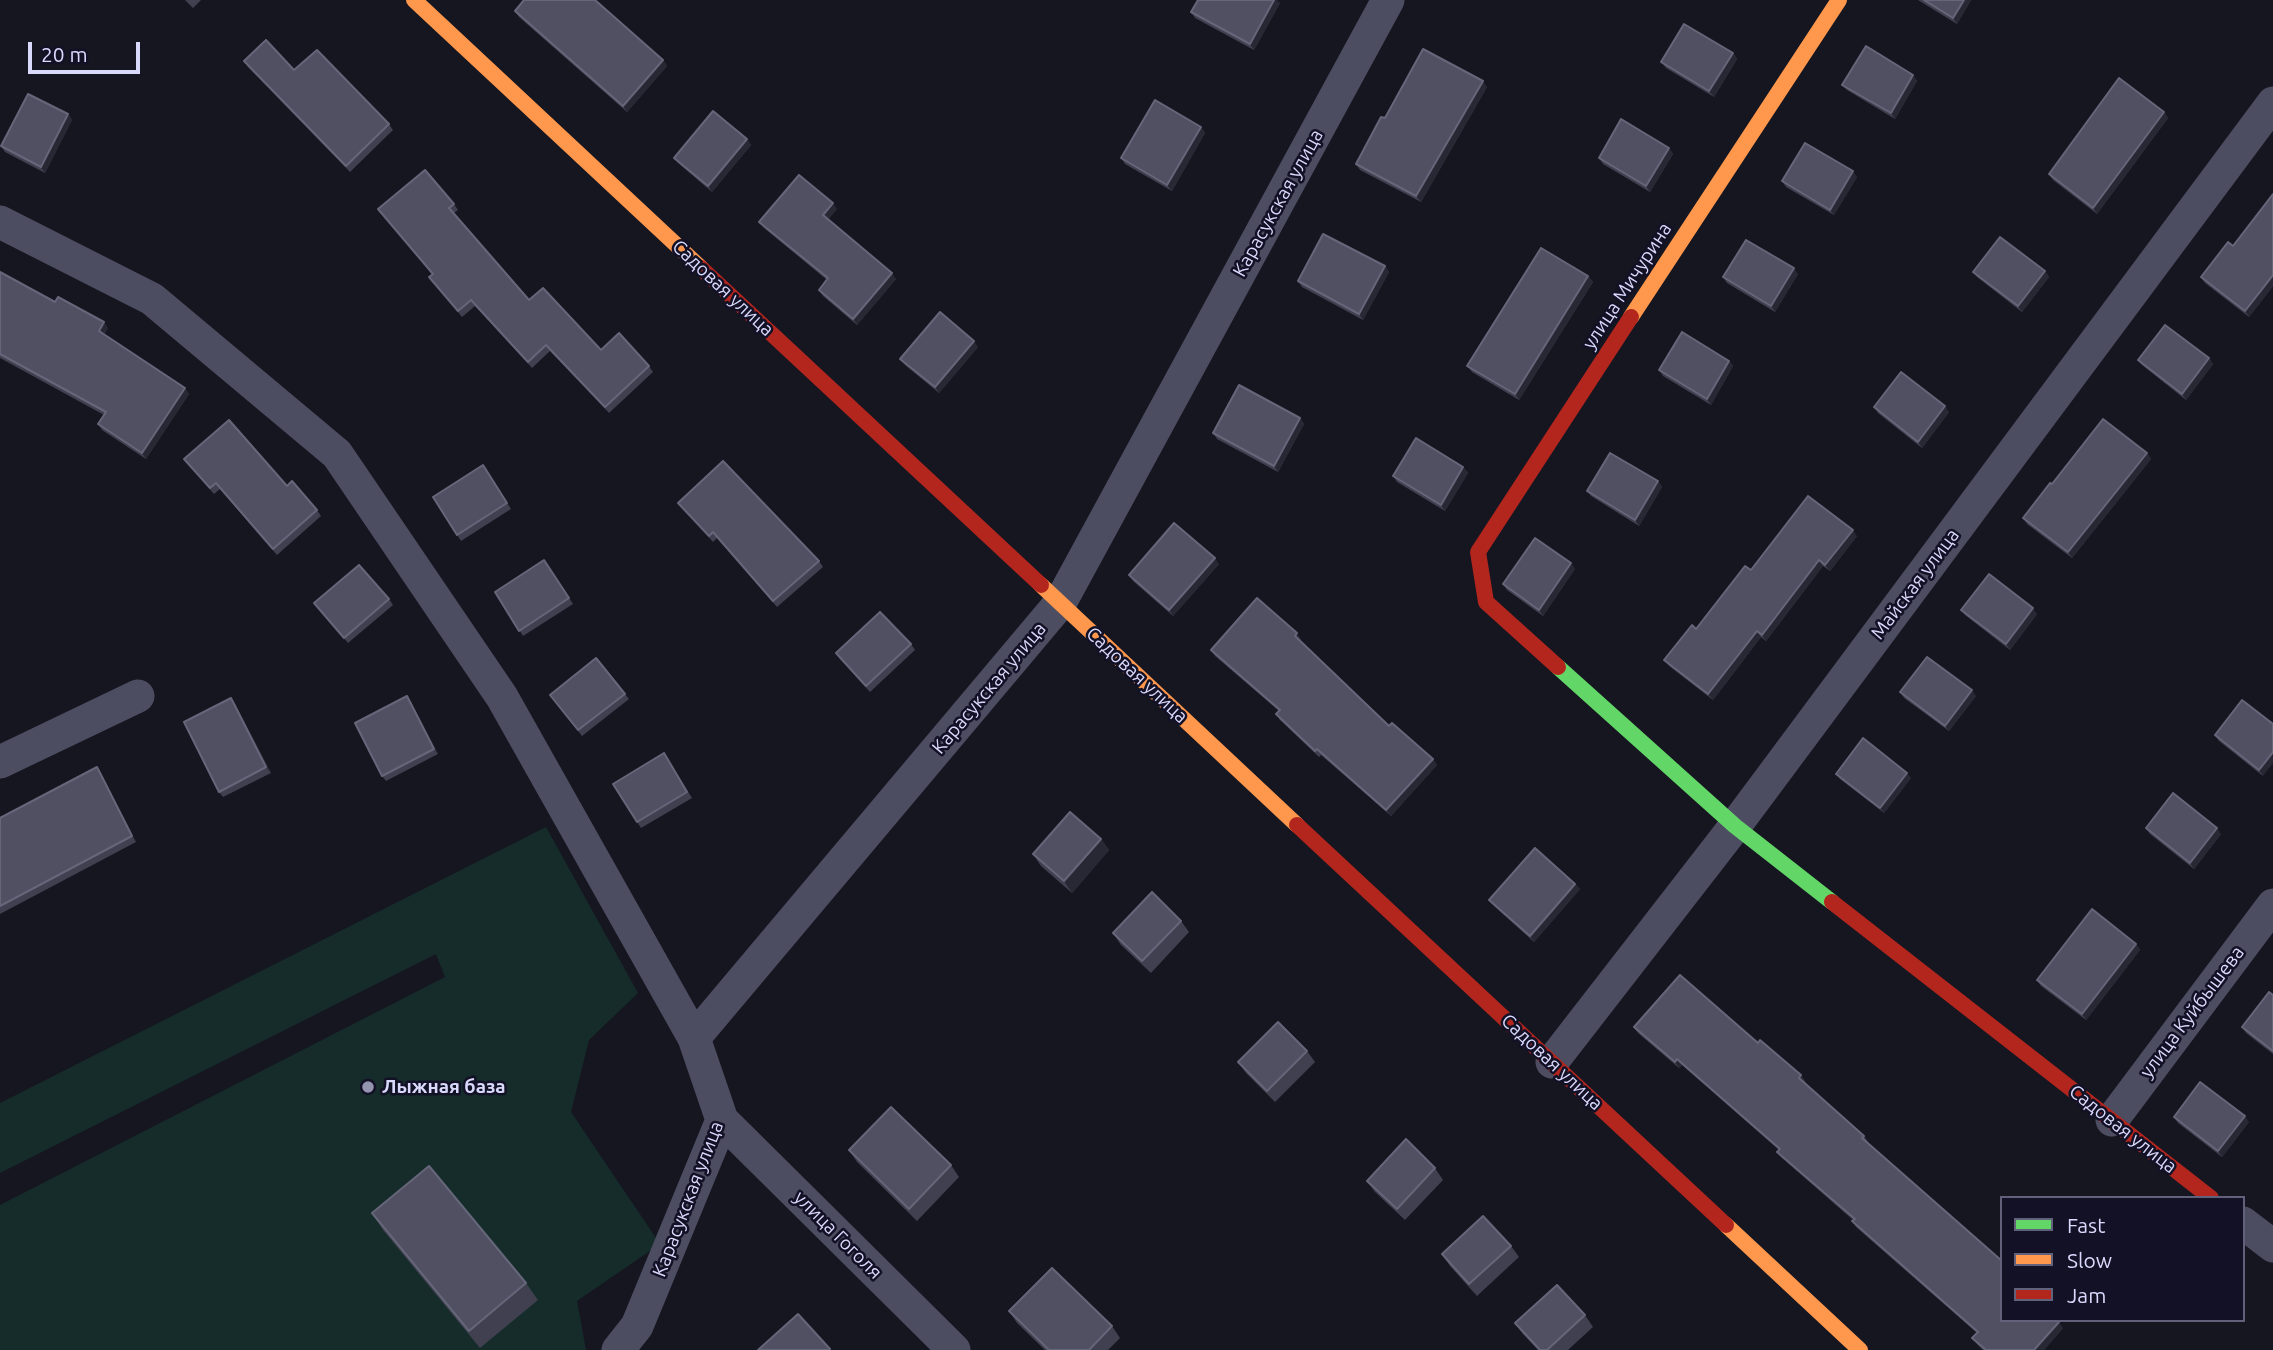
<!DOCTYPE html>
<html>
<head>
<meta charset="utf-8">
<style>
  body { margin:0 }
  #map { position:relative; width:2273px; height:1350px; overflow:hidden; background:#161621; font-family:Ubuntu,sans-serif }
  canvas { display:block }
  .legend { position:absolute; left:2000px; top:1196px; width:245px; height:126px; box-sizing:border-box; background:#121126; border:2px solid #62617c; margin:0; padding:9px 12px; list-style:none; font-size:21px; color:#d9d9fc }
  .legend li { display:flex; align-items:center; gap:14px; height:35px }
  .legend b { width:35px; border:2px solid #62617c }
  .scale { position:absolute; left:28px; top:42px; width:112px; height:32px; box-sizing:border-box; border:4px solid #d9d9fc; border-top:0; padding-left:9px; font-size:21px; line-height:24px; white-space:nowrap; color:#d9d9fc; -webkit-text-stroke:5px #121126; paint-order:stroke }
</style>
</head>
<body>
<div id="map">
<canvas width="2273" height="1350"></canvas>
<ul class="legend">
<li><b style="height:9px;background:#63d668"></b>Fast</li>
<li><b style="height:9px;background:#ff974d"></b>Slow</li>
<li><b style="height:9px;background:#b3261e"></b>Jam</li>
</ul>
<div class="scale">20 m</div>
</div>
<script>
const ctx = document.querySelector('canvas').getContext('2d');
ctx.lineJoin = 'round';
function paint(path, color) {
  ctx.fillStyle = color;
  ctx.fill(path, 'evenodd');
}
function poly(rows) {
  const path = new Path2D();
  for (const r of rows) {
    path.moveTo(r[0], r[1]);
    for (let i = 2; i < r.length; i += 2) path.lineTo(r[i], r[i + 1]);
  }
  return path;
}
function trace(path, color, width, dash) {
  ctx.strokeStyle = color;
  ctx.lineWidth = width;
  ctx.lineCap = dash ? 'butt' : 'round';
  ctx.setLineDash(dash || []);
  ctx.stroke(path);
}
function drawText(font, color, halo, rows, align = 'center') {
  ctx.font = font + ' Ubuntu,sans-serif';
  ctx.lineWidth = 5;
  ctx.setLineDash([]);
  ctx.textBaseline = 'middle';
  ctx.strokeStyle = halo;
  ctx.fillStyle = color;
  for (const [text, x, y, turn = 0] of rows) {
    ctx.save();
    ctx.translate(x, y);
    ctx.rotate((+turn || 0) * Math.PI / 180);
    ctx.textAlign = isNaN(turn) ? turn : align;
    if (halo) ctx.strokeText(text, 0, 0);
    ctx.fillText(text, 0, 0);
    ctx.restore();
  }
}
const green = poly([
  [546,827,638,993,589,1040,571,1112,660,1244,577,1301,586,1350,0,1350,0,1205,445,977,436,954,0,1173,0,1103]
]);
const street = poly([
  [0,222,152,299,337,454,502,697,694,1038],
  [0,762,138,696],
  [1552,1062,1735,826,2273,103],
  [722,1120,954,1350],
  [2112,1120,2273,905],
  [2243,1223,2273,1246],
  [618,1350,637,1326,722,1120,694,1038,1060,603,1388,0]
]);
const fast = poly([
  [1558,667,1735,826,1832,902]
]);
const slow = poly([
  [414,0,701,268],
  [1631,317,1839,0],
  [1041,585,1297,825],
  [1726,1225,1860,1350]
]);
const jam = poly([
  [701,268,1041,585],
  [1558,667,1486,602,1478,552,1631,317],
  [1297,825,1726,1225],
  [1832,902,2211,1198]
]);
const wall = poly([
  [185,0,201,0,193,8],
  [1918,0,1971,0,1957,24],
  [1280,3,1254,50,1195,18,1191,12],
  [515,11,663,60,667,66,627,112,519,17],
  [1733,53,1737,59,1714,97,1666,68,1661,62],
  [244,61,294,70,389,124,393,130,350,172,248,67],
  [1913,75,1917,81,1895,119,1847,90,1842,85],
  [1487,87,1421,202,1360,170,1356,164,1385,118],
  [2164,112,2168,118,2097,214,2053,180,2049,174],
  [68,114,72,120,45,173,5,152,1,146],
  [1201,127,1205,133,1172,191,1125,164,1121,158],
  [747,139,751,145,712,192,678,163,674,158],
  [1669,148,1673,154,1650,192,1603,164,1599,158],
  [1857,177,1834,215,1786,187,1782,181],
  [2273,194,2273,286,2249,317,2205,283,2201,277,2233,246],
  [454,204,458,210,454,213,529,300,601,350,649,366,653,372,609,413,550,351,532,368,475,306,462,317,429,277,433,274,378,209],
  [837,209,828,219,896,279,857,325,823,296,819,290,827,280,764,228,759,222],
  [1385,266,1389,272,1363,320,1302,287,1298,281],
  [2045,271,2049,277,2022,312,1977,277,1973,272],
  [0,272,55,302,108,328,104,335,185,388,189,394,146,459,102,430,98,424,104,415,0,358],
  [1798,274,1775,312,1727,283,1723,277],
  [1588,276,1593,282,1519,400,1472,372,1467,366],
  [978,347,939,393,905,365,900,359],
  [2209,358,2213,364,2186,400,2142,365,2138,360],
  [1729,361,1733,366,1711,405,1663,376,1659,370],
  [1874,407,1949,412,1922,448,1878,413],
  [1300,418,1304,424,1278,472,1217,439,1213,433],
  [2147,453,2151,459,2072,558,2027,524,2023,518,2052,484],
  [184,459,287,486,317,510,321,516,277,555,220,489,214,494],
  [483,465,511,509,461,541,433,497],
  [1463,467,1468,473,1445,511,1397,482,1393,476],
  [1658,481,1662,487,1639,526,1591,496,1587,491],
  [678,503,819,561,823,567,777,607,717,538,713,542],
  [1857,536,1830,571,1823,566,1766,641,1761,637,1713,700,1669,666,1664,660,1696,629,1751,570],
  [544,560,573,604,523,636,495,592],
  [1219,564,1173,616,1133,581,1129,575],
  [1575,569,1543,616,1507,590,1503,584],
  [389,599,393,605,348,643,314,603],
  [1961,610,2037,614,2010,650,1965,615],
  [1301,639,1300,641,1389,726,1433,759,1437,765,1391,816,1321,755,1319,757,1280,720,1276,714,1279,711,1215,656,1211,650],
  [911,644,915,650,870,692,840,659,836,653],
  [1900,692,1976,696,1949,731,1904,698],
  [625,694,629,699,582,736,550,695],
  [2242,700,2263,776,2219,741,2215,735],
  [411,702,438,754,386,781,382,776],
  [235,704,271,773,223,797,219,792],
  [668,759,692,798,641,828,637,822],
  [101,773,136,842,0,914,0,818],
  [1836,774,1911,778,1884,813,1840,779],
  [2146,828,2221,834,2194,869,2150,834],
  [1101,839,1109,850,1072,893,1041,866,1033,854],
  [1575,884,1580,889,1534,942,1494,906,1489,900],
  [1181,921,1189,932,1151,973,1121,945,1113,933],
  [2136,944,2140,950,2086,1020,2041,986,2037,980],
  [2273,995,2273,1054,2246,1033,2242,1027],
  [1634,1027,1758,1043,1801,1075,1805,1081,1804,1083,1864,1136,1868,1142,1867,1142,2002,1320,2063,1328,2044,1350,1983,1350,1977,1344,1972,1338,1977,1333,1856,1227,1852,1221,1853,1220,1782,1158,1777,1152,1779,1150,1682,1065,1679,1068,1638,1033],
  [1307,1051,1315,1062,1275,1102,1246,1073,1238,1062],
  [2174,1117,2249,1122,2222,1157,2178,1123],
  [849,1150,951,1165,959,1177,917,1221,857,1162],
  [1435,1168,1443,1180,1405,1220,1375,1192,1367,1181],
  [372,1213,526,1283,538,1300,480,1348,383,1230],
  [1511,1246,1519,1257,1477,1296,1450,1266,1442,1254],
  [1009,1311,1112,1326,1120,1338,1108,1350,1045,1350,1017,1323],
  [1585,1315,1593,1327,1568,1350,1538,1350,1523,1334,1515,1323]
]);
const shadedWall = poly([
  [1274,0,1277,0,1280,3,1254,50,1250,44],
  [1964,0,1971,0,1957,24,1953,18],
  [1733,53,1737,59,1714,97,1709,91],
  [663,60,667,66,627,112,623,106],
  [1913,75,1917,81,1895,119,1891,113],
  [1483,81,1487,87,1421,202,1416,196],
  [2164,112,2168,118,2097,214,2093,208],
  [68,114,72,120,45,173,41,167],
  [1201,127,1205,133,1172,191,1167,185],
  [747,139,751,145,712,192,708,186],
  [1669,148,1673,154,1650,192,1646,186],
  [1853,171,1857,177,1834,215,1830,210],
  [833,203,837,209,827,221,823,215],
  [1385,266,1389,272,1363,320,1359,314],
  [1794,268,1798,274,1775,312,1771,306],
  [2045,271,2049,277,2022,312,2018,306],
  [892,273,896,279,857,325,853,319],
  [2273,275,2273,286,2249,317,2245,311],
  [1588,276,1593,282,1519,400,1515,394],
  [104,322,108,328,103,337,99,331],
  [974,341,978,347,939,393,935,387],
  [2209,358,2213,364,2186,400,2182,394],
  [1729,361,1733,366,1711,405,1707,399],
  [185,388,189,394,146,459,142,453],
  [1945,406,1949,412,1922,448,1918,442],
  [1300,418,1304,424,1278,472,1274,466],
  [2147,453,2151,459,2072,558,2068,552],
  [1463,467,1468,473,1445,511,1441,505],
  [1658,481,1662,487,1639,526,1635,520],
  [1853,530,1857,536,1830,571,1825,565],
  [1215,558,1219,564,1173,616,1169,610],
  [1819,560,1823,566,1766,641,1762,635],
  [1571,563,1575,569,1543,616,1539,610],
  [2033,608,2037,614,2010,650,2006,644],
  [1757,631,1761,637,1713,700,1708,694],
  [1297,633,1301,639,1299,642,1295,636],
  [1972,690,1976,696,1949,731,1945,726],
  [407,696,411,702,438,754,434,749],
  [231,698,235,704,271,773,266,767],
  [2273,752,2273,763,2263,776,2259,770],
  [1433,759,1437,765,1391,816,1386,810],
  [97,767,101,773,136,842,132,836],
  [1907,773,1911,778,1884,813,1880,808],
  [2217,828,2221,834,2194,869,2190,863],
  [1101,839,1109,850,1072,893,1064,881],
  [1575,884,1580,889,1534,942,1530,936],
  [2136,944,2140,950,2086,1020,2082,1014],
  [1677,1059,1682,1065,1679,1068,1675,1062],
  [1801,1075,1805,1081,1803,1084,1799,1078],
  [2245,1116,2249,1122,2222,1157,2218,1151],
  [2059,1322,2063,1328,2044,1350,2034,1350]
]);
const building = poly([
  [524,0,595,0,663,60,623,106,515,11,524,0],
  [1198,0,1274,0,1250,44,1191,12,1198,0],
  [1924,0,1964,0,1953,18,1924,0],
  [1684,24,1733,53,1709,91,1661,62,1684,24],
  [266,40,294,70,317,50,389,124,346,166,244,61,266,40],
  [1866,46,1913,75,1891,113,1842,85,1866,46],
  [1423,49,1483,81,1416,196,1356,164,1381,117,1385,118,1423,49],
  [2119,78,2164,112,2093,208,2049,174,2119,78],
  [28,94,68,114,41,167,1,146,28,94],
  [1155,100,1201,127,1167,185,1121,158,1155,100],
  [713,111,747,139,708,186,674,158,713,111],
  [1621,119,1669,148,1646,186,1599,158,1621,119],
  [1805,143,1853,171,1830,210,1782,181,1805,143],
  [425,170,454,204,449,208,529,300,543,288,601,350,619,333,649,366,605,407,546,345,528,362,471,300,458,311,429,277,433,274,378,209,425,170],
  [799,175,833,203,823,215,892,273,853,319,819,290,828,278,759,222,799,175],
  [2273,194,2273,275,2245,311,2201,277,2228,242,2233,246,2273,194],
  [1323,234,1385,266,1359,314,1298,281,1323,234],
  [2000,237,2045,271,2018,306,1973,272,2000,237],
  [1746,240,1794,268,1771,306,1723,277,1746,240],
  [1541,248,1588,276,1515,394,1467,366,1541,248],
  [0,272,55,302,58,297,104,322,99,331,185,388,142,453,98,424,106,412,0,354,0,272],
  [940,312,974,341,935,387,900,359,940,312],
  [2165,325,2209,358,2182,394,2138,360,2165,325],
  [1682,332,1729,361,1707,399,1659,370,1682,332],
  [1901,372,1945,406,1918,442,1874,407,1901,372],
  [1239,385,1300,418,1274,466,1213,433,1239,385],
  [2103,419,2147,453,2068,552,2023,518,2050,483,2052,484,2103,419],
  [229,420,287,486,292,481,317,510,273,549,216,483,210,488,184,459,229,420],
  [1416,438,1463,467,1441,505,1393,476,1416,438],
  [1610,453,1658,481,1635,520,1587,491,1610,453],
  [723,461,819,561,773,601,713,532,709,536,678,503,723,461],
  [483,465,507,503,457,535,433,497,483,465],
  [1808,496,1853,530,1825,565,1819,560,1762,635,1757,631,1708,694,1664,660,1692,625,1696,629,1745,566,1751,570,1808,496],
  [1174,523,1215,558,1169,610,1129,575,1174,523],
  [1535,538,1571,563,1539,610,1503,584,1535,538],
  [544,560,569,598,519,631,495,592,544,560],
  [359,565,389,599,344,638,314,603,359,565],
  [1989,574,2033,608,2006,644,1961,610,1989,574],
  [1257,598,1297,633,1295,636,1389,726,1392,723,1433,759,1386,810,1317,749,1315,751,1276,714,1280,710,1211,650,1257,598],
  [880,612,911,644,866,686,836,653,880,612],
  [1927,657,1972,690,1945,726,1900,692,1927,657],
  [596,658,625,694,578,730,550,695,596,658],
  [407,696,434,749,382,776,355,723,407,696],
  [231,698,266,767,219,792,184,722,231,698],
  [2242,700,2273,724,2273,752,2259,770,2215,735,2242,700],
  [1863,738,1907,773,1880,808,1836,774,1863,738],
  [664,753,687,792,637,822,613,784,664,753],
  [97,767,132,836,0,906,0,818,97,767],
  [2173,793,2217,828,2190,863,2146,828,2173,793],
  [1070,812,1101,839,1064,881,1033,854,1070,812],
  [1535,848,1575,884,1530,936,1489,900,1535,848],
  [1152,892,1181,921,1142,961,1113,933,1152,892],
  [2092,909,2136,944,2082,1014,2037,980,2092,909],
  [1680,975,1758,1043,1760,1040,1801,1075,1799,1078,1864,1136,1862,1138,2002,1261,2002,1320,2057,1320,2059,1322,2034,1350,1986,1350,1972,1338,1978,1332,1852,1221,1855,1219,1777,1152,1780,1149,1677,1059,1675,1062,1634,1027,1680,975],
  [2269,992,2273,995,2273,1051,2242,1027,2269,992],
  [1278,1022,1307,1051,1267,1091,1238,1062,1278,1022],
  [2200,1082,2245,1116,2218,1151,2174,1117,2200,1082],
  [891,1107,951,1165,909,1209,849,1150,891,1107],
  [1406,1139,1435,1168,1397,1209,1367,1181,1406,1139],
  [429,1166,526,1283,469,1331,372,1213,429,1166],
  [1483,1216,1511,1246,1469,1284,1442,1254,1483,1216],
  [1052,1268,1112,1326,1089,1350,1049,1350,1009,1311,1052,1268],
  [1557,1285,1585,1315,1547,1350,1540,1350,1515,1323,1557,1285],
  [798,1314,830,1349,829,1350,758,1350,798,1314]
]);
const markers = [
  [368,1087,7,"#9595af"]
];
const streetNames = [
  ["Карасукская улица",1278,203,-61],
  ["улица Мичурина",1627,286,-57],
  ["Садовая улица",723,288,43],
  ["Майская улица",1915,584,-53],
  ["Садовая улица",1137,675,43],
  ["Карасукская улица",989,688,-50],
  ["улица Куйбышева",2192,1012,-53],
  ["Садовая улица",1552,1062,43],
  ["Садовая улица",2123,1129,38],
  ["Карасукская улица",688,1199,-69],
  ["улица Гоголя",838,1235,45]
];
const poiNames = [
  ["Лыжная база",382,1087]
];
paint(green, '#152c2a');
trace(street, '#4c4d61', 33);
trace(fast, '#63d668', 16);
trace(slow, '#ff974d', 16);
trace(jam, '#b3261e', 16);
paint(wall, '#404050');
paint(shadedWall, '#282835');
paint(building, '#505062');
trace(building, '#66667a', 2);
for (const [x, y, r, color] of markers) {
  const dot = new Path2D();
  dot.arc(x, y, r, 0, 2 * Math.PI);
  ctx.fillStyle = color;
  ctx.fill(dot);
  trace(dot, '#121126', 2.5);
}
drawText('19px', '#d9d9fc', '#121126', streetNames);
drawText('bold 19px', '#d9d9fc', '#121126', poiNames, 'left');
</script>
</body>
</html>
